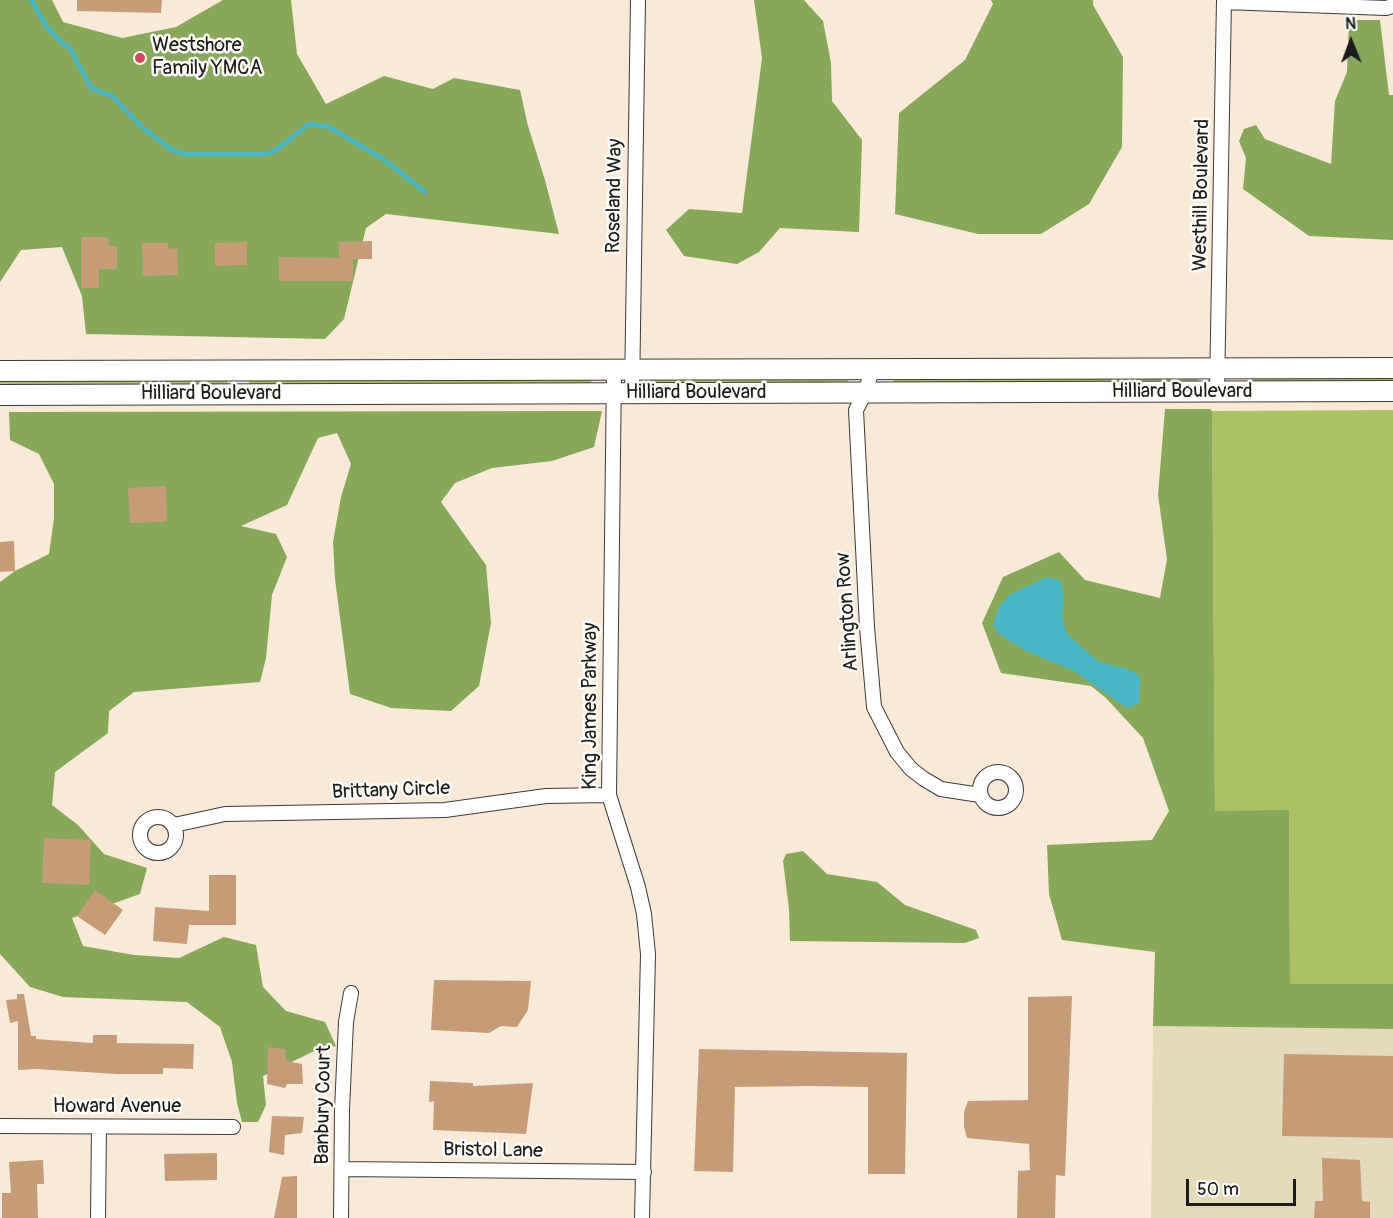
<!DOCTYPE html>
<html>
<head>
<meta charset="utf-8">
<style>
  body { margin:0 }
  #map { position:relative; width:1393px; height:1218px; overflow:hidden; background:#f8ead7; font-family:Pangolin,sans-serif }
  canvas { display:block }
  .north { position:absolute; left:1321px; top:12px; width:60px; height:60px; -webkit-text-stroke:4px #fdfcf7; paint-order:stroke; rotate:359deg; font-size:16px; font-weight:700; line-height:24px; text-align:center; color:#1c1c1c }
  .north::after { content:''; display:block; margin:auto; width:21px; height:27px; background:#1c1c1c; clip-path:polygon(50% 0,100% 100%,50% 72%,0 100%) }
  .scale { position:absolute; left:1186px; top:1179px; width:110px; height:27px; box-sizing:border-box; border:3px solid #1c1c1c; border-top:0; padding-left:8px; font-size:18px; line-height:21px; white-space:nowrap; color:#1c1c1c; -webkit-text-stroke:4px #fdfcf7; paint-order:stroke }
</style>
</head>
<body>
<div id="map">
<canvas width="1393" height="1218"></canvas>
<div class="north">N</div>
<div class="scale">50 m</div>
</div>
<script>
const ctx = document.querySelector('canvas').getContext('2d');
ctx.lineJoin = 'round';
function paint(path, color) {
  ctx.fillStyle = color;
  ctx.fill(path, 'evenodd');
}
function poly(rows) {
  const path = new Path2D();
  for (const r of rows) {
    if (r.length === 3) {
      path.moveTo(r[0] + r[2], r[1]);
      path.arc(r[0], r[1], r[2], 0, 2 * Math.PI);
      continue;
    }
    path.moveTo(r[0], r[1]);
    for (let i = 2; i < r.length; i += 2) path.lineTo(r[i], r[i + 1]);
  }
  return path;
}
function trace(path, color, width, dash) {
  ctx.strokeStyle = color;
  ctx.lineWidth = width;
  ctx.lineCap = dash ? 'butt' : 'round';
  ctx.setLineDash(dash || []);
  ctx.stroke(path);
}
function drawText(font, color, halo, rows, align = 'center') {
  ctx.font = font + ' Pangolin,sans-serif';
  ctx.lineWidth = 5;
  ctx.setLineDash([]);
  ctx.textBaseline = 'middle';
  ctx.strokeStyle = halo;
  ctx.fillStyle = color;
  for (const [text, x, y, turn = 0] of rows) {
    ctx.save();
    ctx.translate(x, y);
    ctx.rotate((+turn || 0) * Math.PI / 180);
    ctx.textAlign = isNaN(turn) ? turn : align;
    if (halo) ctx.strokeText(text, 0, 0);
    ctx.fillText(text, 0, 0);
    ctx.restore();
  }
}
const built = poly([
  [1153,1026,1393,1029,1393,1218,1151,1218]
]);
const green = poly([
  [1393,376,1393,384,1246,384,1251,378],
  [845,377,848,380,848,384,654,385,651,381,652,378],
  [896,377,1196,377,1198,381,1197,383,894,383,893,381],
  [0,378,227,379,228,384,226,387,0,387],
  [591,378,591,385,250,385,249,381,250,379],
  [1393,410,1393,984,1290,985,1289,811,1215,811,1212,411]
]);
const forest = poly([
  [0,0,52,0,63,22,122,38,176,27,223,0,291,0,297,54,326,104,384,76,433,89,454,78,520,90,528,126,545,180,559,234,386,214,366,228,344,319,325,339,86,334,82,296,62,247,21,250,0,282],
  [754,0,804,0,823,21,831,63,832,101,862,140,859,232,780,228,759,252,737,264,684,256,666,230,689,209,742,213,762,58],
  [991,0,1093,0,1093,5,1123,57,1122,147,1089,204,1041,234,978,234,895,214,899,113,965,60,993,4],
  [1349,20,1380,20,1389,95,1393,95,1393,240,1309,236,1243,189,1246,158,1239,141,1244,129,1256,125,1265,139,1331,164,1335,101,1347,72],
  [1165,409,1210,409,1212,411,1215,811,1289,810,1290,984,1393,984,1393,1029,1153,1026,1155,952,1062,940,1049,894,1047,845,1152,840,1169,811,1143,738,1106,698,1091,686,1001,673,982,623,1003,577,1059,552,1085,580,1160,598,1167,559,1158,495],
  [602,411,594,447,552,461,492,468,455,483,441,502,486,565,491,623,479,686,451,711,391,708,350,694,335,579,333,542,341,497,351,464,337,433,318,438,287,505,241,526,276,534,287,557,272,595,266,658,260,682,134,692,109,711,108,733,55,772,52,805,78,825,104,854,147,868,140,894,72,918,83,946,134,955,179,958,224,937,256,945,263,987,286,1011,325,1022,336,1046,312,1052,263,1076,266,1105,258,1122,242,1122,237,1103,232,1062,220,1027,187,1002,63,997,30,987,0,954,0,582,15,571,49,554,54,518,54,484,39,454,10,440,9,412],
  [803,851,827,874,877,882,905,905,976,930,979,938,965,943,790,941,789,909,783,861,786,854]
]);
const water = poly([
  [1047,577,1060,580,1064,596,1062,617,1067,634,1099,662,1128,669,1140,676,1139,703,1127,708,1074,671,1024,650,1008,640,998,633,993,625,999,607,1009,595]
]);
const stream = poly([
  [31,0,47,27,61,42,70,48,91,88,112,96,143,128,172,150,185,154,264,154,275,151,309,124,329,127,386,161,425,192]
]);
const building = poly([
  [77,0,162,0,161,13,77,11],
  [81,237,108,237,109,246,117,246,117,269,99,269,99,288,81,288],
  [372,241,372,259,353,259,353,281,279,281,279,257,339,258,339,242],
  [247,242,247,265,215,266,215,243],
  [142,243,168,243,168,249,177,248,178,275,143,276],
  [166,486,167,522,130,523,128,488],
  [14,541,15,571,0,572,0,542],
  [44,838,91,840,89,885,42,883],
  [209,875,236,875,236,925,189,925,187,944,153,941,155,907,209,911],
  [95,890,123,910,105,935,77,916],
  [434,980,531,981,528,1010,517,1027,501,1026,489,1033,431,1030],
  [17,994,24,994,31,1036,36,1036,36,1039,93,1043,93,1035,117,1035,117,1043,194,1044,193,1069,163,1068,163,1074,117,1074,36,1069,18,1070,18,1021,10,1023,6,1000,17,999],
  [1072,996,1065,1176,1056,1175,1055,1218,1017,1218,1018,1171,1030,1170,1029,1144,967,1138,964,1127,964,1112,968,1101,1028,1100,1028,997],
  [268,1047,285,1049,286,1061,302,1064,303,1084,287,1084,285,1088,267,1084],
  [699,1049,907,1053,905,1174,868,1174,868,1087,812,1086,735,1087,733,1172,694,1171],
  [1284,1054,1393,1056,1393,1138,1282,1136],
  [430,1081,473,1083,473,1086,533,1083,526,1134,433,1130,434,1101,429,1102],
  [272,1116,304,1117,302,1133,285,1135,284,1155,269,1152],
  [217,1153,217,1180,165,1181,164,1154],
  [1322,1158,1360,1160,1362,1201,1370,1202,1370,1218,1314,1218,1315,1201,1323,1201],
  [43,1160,44,1184,37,1184,38,1218,2,1218,2,1193,11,1193,9,1162],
  [297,1176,297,1218,274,1218,282,1177]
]);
const street = poly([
  [1224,2,1386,8,1393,6],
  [614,370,609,795,638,887,644,914,648,954,642,1218],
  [872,370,865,393,856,410,867,627,874,707,897,752,911,769,924,779,941,789,980,795],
  [1217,391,1224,0],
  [632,393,638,0],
  [998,790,18],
  [158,835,18],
  [174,825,225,814,445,810,546,796,609,795],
  [0,1126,233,1127],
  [342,1169,644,1172],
  [98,1218,99,1127],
  [341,1218,342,1110,346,1022,351,993]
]);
const secondary = poly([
  [0,371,1393,368],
  [0,395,1393,391]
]);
const markers = [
  [140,58,6,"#d1495b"]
];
const poiNames = [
  ["Westshore",152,46],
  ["Family YMCA",152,69]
];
const streetNames = [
  ["Westhill Boulevard",1202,195,-89],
  ["Roseland Way",615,196,-89],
  ["Hilliard Boulevard",1182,392],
  ["Hilliard Boulevard",696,393],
  ["Hilliard Boulevard",211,394],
  ["Arlington Row",848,612,-94],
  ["King James Parkway",591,706,-90],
  ["Brittany Circle",391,791,-2],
  ["Banbury Court",324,1105,-89],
  ["Howard Avenue",117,1107],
  ["Bristol Lane",493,1151,1]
];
paint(built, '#e5dbba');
paint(green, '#aac166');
paint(forest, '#87a75b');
paint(water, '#49b6c5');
trace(stream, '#49b6c5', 4.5);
paint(building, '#c69c78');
trace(street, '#3d3b38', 16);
trace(secondary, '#3d3b38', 22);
trace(street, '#fff', 14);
trace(secondary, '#fff', 20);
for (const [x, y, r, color] of markers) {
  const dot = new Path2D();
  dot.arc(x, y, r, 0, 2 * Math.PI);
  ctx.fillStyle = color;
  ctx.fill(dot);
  trace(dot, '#fdfcf7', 2);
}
drawText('20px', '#1c1c1c', '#fdfcf7', poiNames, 'left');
drawText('20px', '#1c1c1c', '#fdfcf7', streetNames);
</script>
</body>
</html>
